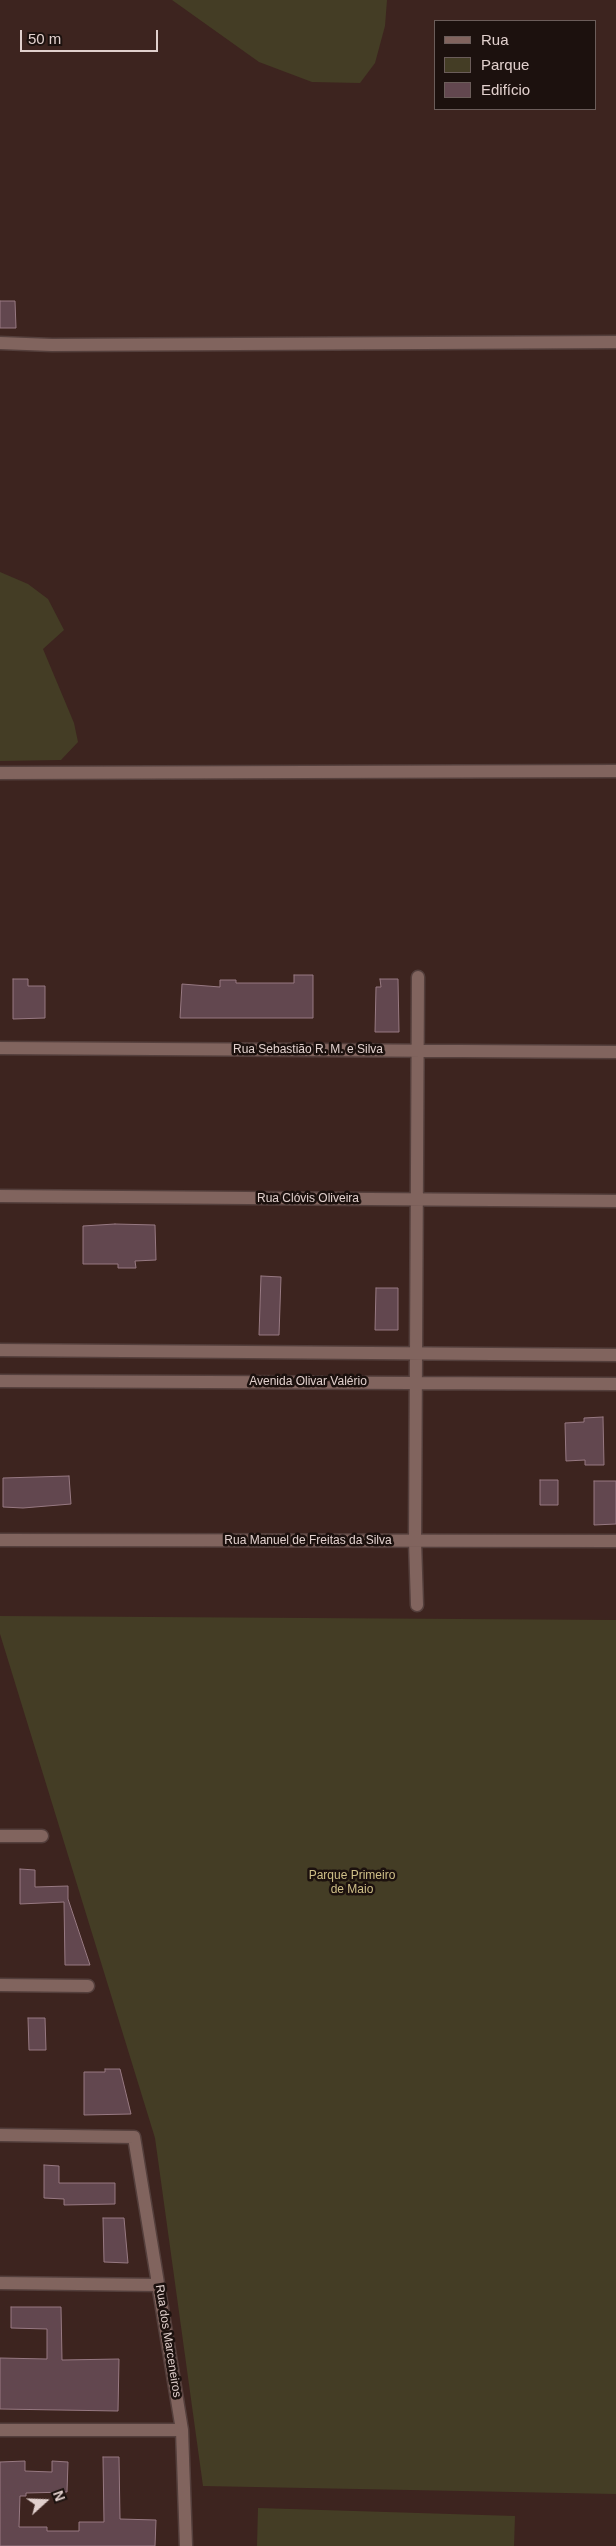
<!DOCTYPE html>
<html>
<head>
<meta charset="utf-8">
<style>
  body { margin:0 }
  #map { position:relative; width:616px; height:2546px; overflow:hidden; background:#3d241f; font-family:Arial,sans-serif }
  canvas { display:block }
  .legend { position:absolute; left:434px; top:20px; width:162px; height:90px; box-sizing:border-box; background:#1c110e; border:1px solid #6b5d5a; margin:0; padding:6px 9px; list-style:none; font-size:15px; color:#e1d0cd }
  .legend li { display:flex; align-items:center; gap:10px; height:25px }
  .legend b { width:25px; border:1px solid #6b5d5a }
  .north { position:absolute; left:20px; top:2476px; width:50px; height:50px; -webkit-text-stroke:4px #1c110e; paint-order:stroke; rotate:70deg; font-size:14px; font-weight:700; line-height:20px; text-align:center; color:#e1d0cd }
  .north::after { content:''; display:block; margin:auto; width:18px; height:22px; background:#e1d0cd; clip-path:polygon(50% 0,100% 100%,50% 72%,0 100%) }
  .scale { position:absolute; left:20px; top:30px; width:138px; height:22px; box-sizing:border-box; border:2px solid #e1d0cd; border-top:0; padding-left:6px; font-size:15px; line-height:18px; white-space:nowrap; color:#e1d0cd; -webkit-text-stroke:4px #1c110e; paint-order:stroke }
</style>
</head>
<body>
<div id="map">
<canvas width="616" height="2546"></canvas>
<ul class="legend">
<li><b style="height:6px;background:#81645e"></b>Rua</li>
<li><b style="height:14px;background:#443d25"></b>Parque</li>
<li><b style="height:14px;background:#62474f"></b>Edifício</li>
</ul>
<div class="north">N</div>
<div class="scale">50 m</div>
</div>
<script>
const ctx = document.querySelector('canvas').getContext('2d');
ctx.lineJoin = 'round';
function paint(path, color) {
  ctx.fillStyle = color;
  ctx.fill(path, 'evenodd');
}
function poly(rows) {
  const path = new Path2D();
  for (const r of rows) {
    path.moveTo(r[0], r[1]);
    for (let i = 2; i < r.length; i += 2) path.lineTo(r[i], r[i + 1]);
  }
  return path;
}
function trace(path, color, width, dash) {
  ctx.strokeStyle = color;
  ctx.lineWidth = width;
  ctx.lineCap = dash ? 'butt' : 'round';
  ctx.setLineDash(dash || []);
  ctx.stroke(path);
}
function drawText(font, color, halo, rows, align = 'center') {
  ctx.font = font + ' Arial,sans-serif';
  ctx.lineWidth = 5;
  ctx.setLineDash([]);
  ctx.textBaseline = 'middle';
  ctx.strokeStyle = halo;
  ctx.fillStyle = color;
  for (const [text, x, y, turn = 0] of rows) {
    ctx.save();
    ctx.translate(x, y);
    ctx.rotate((+turn || 0) * Math.PI / 180);
    ctx.textAlign = isNaN(turn) ? turn : align;
    if (halo) ctx.strokeText(text, 0, 0);
    ctx.fillText(text, 0, 0);
    ctx.restore();
  }
}
const green = poly([
  [172,0,387,0,385,26,375,63,360,83,312,82,259,62],
  [0,572,28,584,48,599,64,630,43,649,74,723,78,742,61,760,0,761],
  [0,1616,616,1620,616,2494,203,2486,155,2138,0,1634],
  [258,2508,515,2516,514,2546,257,2546]
]);
const building = poly([
  [0,301,15,301,16,328,0,328,0,301],
  [294,975,313,975,313,1018,180,1018,182,984,220,987,220,980,236,980,236,983,294,983,294,975],
  [13,979,28,979,28,986,45,986,45,1018,13,1019,13,979],
  [380,979,398,979,399,1032,375,1032,376,987,381,987,380,979],
  [115,1224,155,1225,156,1260,135,1261,136,1268,118,1268,118,1264,83,1264,83,1226,115,1224],
  [261,1276,281,1277,279,1335,259,1335,261,1276],
  [376,1288,398,1288,398,1330,375,1330,376,1288],
  [603,1417,604,1465,585,1465,585,1460,566,1461,565,1423,584,1422,584,1418,603,1417],
  [69,1476,71,1504,23,1508,3,1507,3,1478,69,1476],
  [540,1480,558,1480,558,1505,540,1505,540,1480],
  [594,1481,616,1481,616,1524,594,1525,594,1481],
  [20,1869,35,1870,35,1887,68,1886,68,1899,90,1965,65,1965,64,1902,20,1904,20,1869],
  [28,2018,45,2018,46,2050,29,2050,28,2018],
  [105,2069,120,2069,131,2114,84,2115,84,2072,105,2072,105,2069],
  [44,2165,59,2166,59,2183,115,2183,115,2204,64,2205,64,2199,44,2198,44,2165],
  [103,2218,124,2218,128,2263,104,2262,103,2218],
  [11,2307,61,2307,62,2360,119,2359,118,2411,0,2409,0,2358,47,2359,47,2329,11,2328,11,2307],
  [103,2457,119,2457,120,2519,156,2520,155,2546,0,2546,0,2462,25,2461,25,2471,52,2472,52,2461,68,2462,67,2492,26,2493,26,2496,20,2496,19,2527,47,2527,47,2531,79,2531,79,2522,104,2522,103,2457]
]);
const minor = poly([
  [0,343,52,345,616,342],
  [0,773,616,771],
  [0,1048,616,1052],
  [0,1196,616,1201],
  [0,1350,616,1355],
  [0,1381,616,1384],
  [0,1540,616,1541],
  [417,1605,415,1541,418,977],
  [0,1836,42,1836],
  [0,1985,88,1986],
  [0,2135,134,2137,182,2430,186,2546],
  [0,2283,158,2285],
  [0,2430,182,2430]
]);
const streetNames = [
  ["Rua Sebastião R. M. e Silva",308,1050],
  ["Rua Clóvis Oliveira",308,1199],
  ["Avenida Olivar Valério",308,1382],
  ["Rua Manuel de Freitas da Silva",308,1541],
  ["Rua dos Marceneiros",168,2341,81]
];
const parkNames = [
  ["Parque Primeiro",352,1876],
  ["de Maio",352,1890]
];
paint(green, '#443d25');
paint(building, '#62474f');
trace(building, '#977982', 1);
trace(minor, '#543f3c', 15);
trace(minor, '#81645e', 12);
drawText('12px', '#e1d0cd', '#1c110e', streetNames);
drawText('12px', '#cfbf88', '#1c110e', parkNames);
</script>
</body>
</html>
